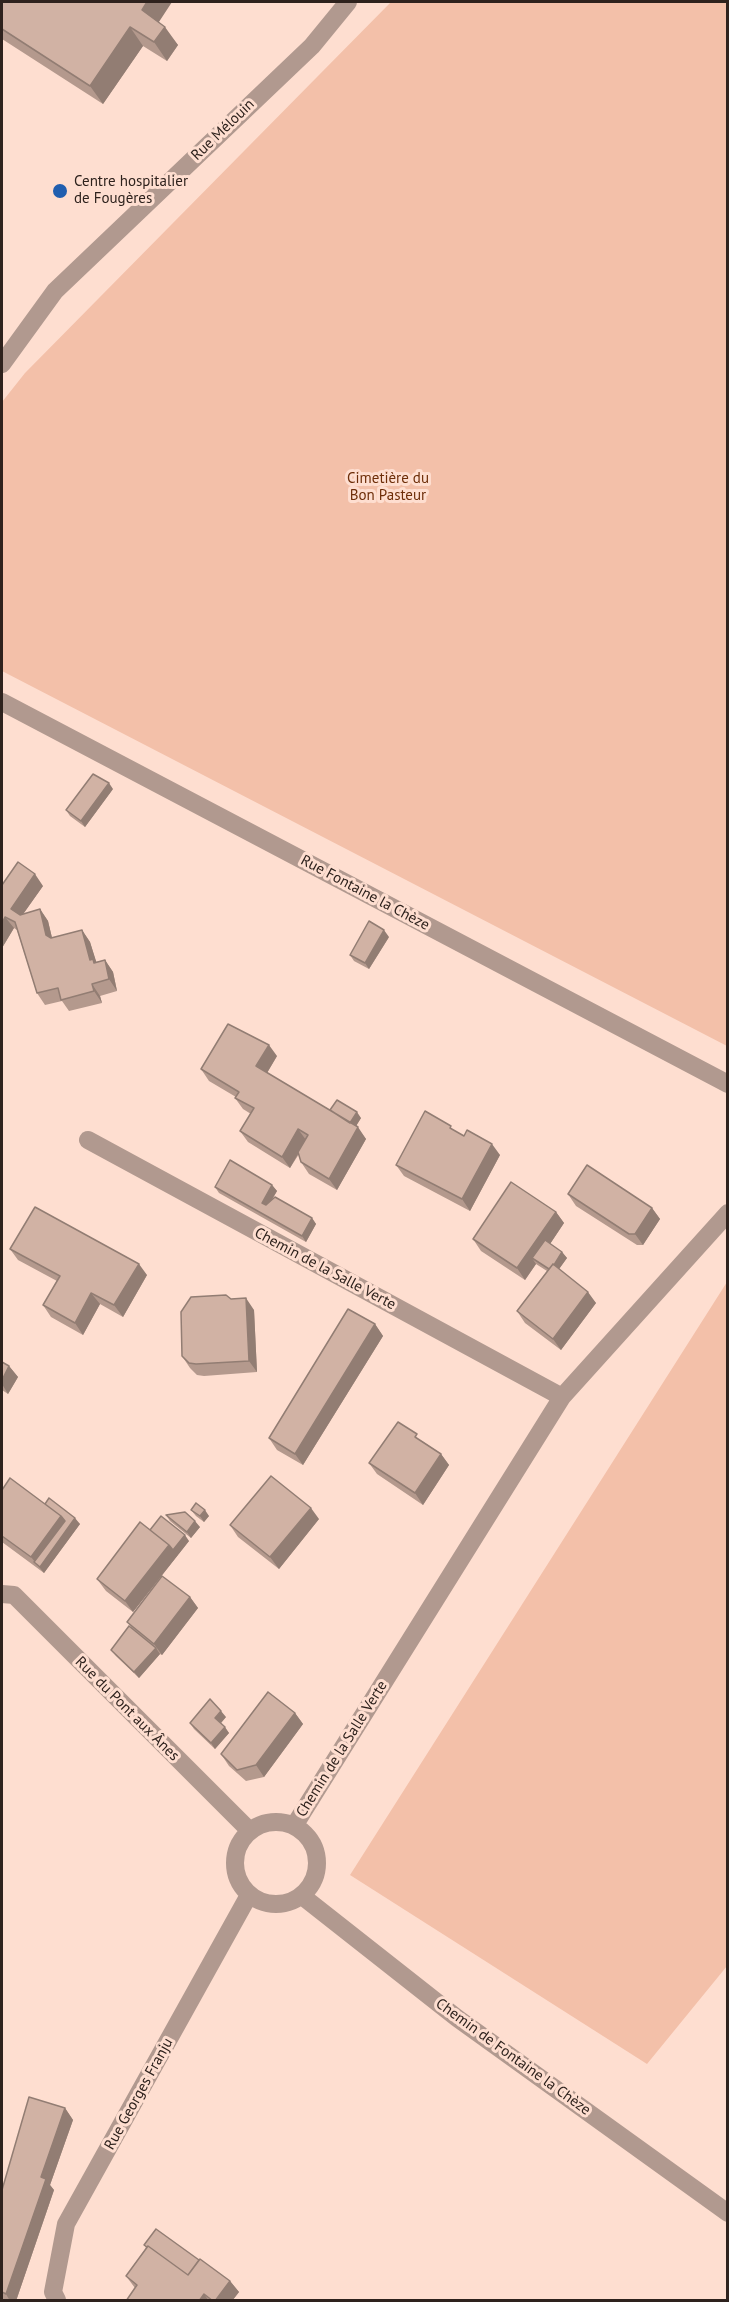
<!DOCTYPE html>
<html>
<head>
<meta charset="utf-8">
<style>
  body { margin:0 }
  #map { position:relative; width:729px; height:2302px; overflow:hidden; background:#feded0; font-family:"PT Sans",sans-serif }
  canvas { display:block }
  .frame { position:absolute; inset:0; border:3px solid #2e221d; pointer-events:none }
</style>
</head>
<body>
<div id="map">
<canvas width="729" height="2302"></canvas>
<div class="frame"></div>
</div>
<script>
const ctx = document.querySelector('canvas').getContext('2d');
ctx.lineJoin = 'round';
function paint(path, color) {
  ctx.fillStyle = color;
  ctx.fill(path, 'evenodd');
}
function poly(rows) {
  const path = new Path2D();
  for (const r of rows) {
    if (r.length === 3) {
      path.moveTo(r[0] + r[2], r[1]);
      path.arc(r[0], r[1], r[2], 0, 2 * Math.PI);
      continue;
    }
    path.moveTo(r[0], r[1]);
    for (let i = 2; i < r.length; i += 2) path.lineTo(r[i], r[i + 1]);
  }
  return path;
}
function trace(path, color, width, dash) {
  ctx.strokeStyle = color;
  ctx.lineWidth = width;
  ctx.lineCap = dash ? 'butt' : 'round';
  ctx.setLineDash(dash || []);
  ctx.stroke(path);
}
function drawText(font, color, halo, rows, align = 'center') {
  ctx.font = font + ' "PT Sans",sans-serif';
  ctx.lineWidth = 6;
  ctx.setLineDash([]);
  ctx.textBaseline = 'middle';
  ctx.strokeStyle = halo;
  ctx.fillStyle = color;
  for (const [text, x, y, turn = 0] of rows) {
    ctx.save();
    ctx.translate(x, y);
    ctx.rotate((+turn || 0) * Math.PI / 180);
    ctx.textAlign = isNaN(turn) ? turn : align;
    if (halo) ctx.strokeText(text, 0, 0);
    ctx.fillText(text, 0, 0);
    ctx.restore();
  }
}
const green = poly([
  [391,2,727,2,727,1046,2,671,2,402,25,373],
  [727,1282,727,1966,647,2064,350,1875]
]);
const minor = poly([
  [2,364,55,291,312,46,348,2],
  [2,702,728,1084],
  [88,1140,562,1397],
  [2,1594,14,1595,250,1831],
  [276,1863,41],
  [294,1826,562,1397,728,1213],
  [302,1896,457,2018,728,2213],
  [57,2300,53,2292,66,2224,249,1895]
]);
const wall = poly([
  [2,2,159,22,178,45,167,61,143,46,103,104,2,39],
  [113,789,85,827,70,816,66,810],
  [2,885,43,886,23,914,40,909,48,921,52,938,82,930,90,942,96,962,105,960,113,972,117,991,100,996,102,1003,69,1011,62,1001,45,1005,37,993,17,930,14,928,2,948],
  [389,937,369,969,354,961,350,955],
  [277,1056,267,1073,330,1110,361,1118,356,1126,366,1139,337,1190,309,1174,301,1162,299,1154,290,1168,248,1142,240,1131,251,1114,243,1109,235,1098,236,1097,209,1081,201,1069],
  [455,1131,500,1155,470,1211,404,1176,396,1165],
  [272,1185,277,1191,272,1200,312,1218,316,1224,306,1242,219,1193,215,1187],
  [568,1194,652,1208,660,1219,643,1245,637,1245,576,1206],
  [556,1212,564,1223,550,1244,562,1252,567,1258,559,1269,596,1303,561,1350,525,1323,517,1311,547,1271,536,1264,525,1280,481,1251,473,1239],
  [10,1249,147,1275,123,1317,100,1304,83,1335,51,1317,43,1305,57,1281,18,1260],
  [231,1299,254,1310,257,1372,204,1376,197,1375,190,1368,182,1356],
  [375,1324,383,1336,303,1465,277,1450,269,1438],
  [2,1362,9,1366,18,1377,8,1394,2,1390],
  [422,1441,441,1454,449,1465,423,1505,377,1474,369,1463],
  [2,1490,45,1504,80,1524,44,1573,2,1542],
  [191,1510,209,1516,204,1522,196,1516],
  [166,1515,200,1527,191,1538,170,1521],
  [319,1519,279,1569,238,1537,230,1525],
  [150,1530,189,1541,133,1612,106,1591,97,1579],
  [190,1597,198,1608,162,1655,160,1654,139,1678,116,1656,111,1650,131,1627,127,1622],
  [295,1713,303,1724,264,1777,246,1781,229,1766,221,1754],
  [226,1717,221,1723,229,1733,215,1749,194,1729,190,1723],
  [65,2108,73,2120,50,2185,54,2190,16,2301,2,2301,2,2190],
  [144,2245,199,2260,230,2281,239,2292,232,2301,126,2301,135,2288,126,2276,146,2248]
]);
const shadedWall = poly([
  [147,2,172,2,155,28,142,10],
  [130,27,143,46,103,104,90,86],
  [165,27,178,45,167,61,154,42],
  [109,783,113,789,85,827,81,821],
  [35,874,43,886,19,920,11,909],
  [40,909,48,921,54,946,46,935],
  [5,917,14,928,2,948,2,923],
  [82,930,90,942,97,964,90,960],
  [384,930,389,937,369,969,365,963],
  [105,960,113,972,117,991,109,979],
  [92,984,100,996,102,1003,94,991],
  [269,1045,277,1056,264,1078,256,1066],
  [357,1112,361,1118,353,1131,349,1125],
  [358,1127,366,1139,337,1190,329,1179],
  [298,1129,306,1140,290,1168,282,1157],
  [492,1144,500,1155,470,1211,462,1199],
  [272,1185,277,1191,266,1209,262,1203],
  [652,1208,660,1219,643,1245,635,1234],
  [556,1212,564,1223,538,1262,532,1258,536,1264,525,1280,517,1268],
  [312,1218,316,1224,306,1242,302,1236],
  [562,1252,567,1258,554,1276,550,1270],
  [139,1264,147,1275,123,1317,114,1305],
  [588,1292,596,1303,561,1350,553,1339],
  [91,1293,100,1304,83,1335,75,1323],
  [246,1298,254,1310,257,1372,249,1361],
  [375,1324,383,1336,303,1465,295,1454],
  [9,1366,18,1377,8,1394,2,1384,2,1380],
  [441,1454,449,1465,423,1505,415,1493],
  [311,1508,319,1519,279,1569,270,1557],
  [205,1510,209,1516,204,1522,200,1516],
  [61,1516,75,1518,80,1524,44,1573,31,1557],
  [195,1521,200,1527,191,1538,187,1532],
  [185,1535,189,1541,133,1612,125,1601,169,1545],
  [190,1597,198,1608,162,1655,154,1644],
  [156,1648,160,1654,139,1678,134,1672],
  [221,1711,226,1717,220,1724,215,1718],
  [295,1713,303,1724,264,1777,256,1765],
  [225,1727,229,1733,215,1749,211,1743],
  [65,2108,73,2120,50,2185,54,2190,16,2301,10,2301,6,2294,41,2177],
  [230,2281,239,2292,232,2301,215,2301],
  [204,2294,209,2301,199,2301]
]);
const building = poly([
  [2,2,147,2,142,10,165,27,154,42,130,27,90,86,2,29,2,2],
  [93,774,109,783,81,821,66,810,93,774],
  [18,862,35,874,11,909,20,915,40,909,46,935,51,938,82,930,90,960,93,959,94,963,105,960,109,979,92,984,94,991,61,1000,58,988,37,993,15,922,5,917,2,923,2,885,18,862],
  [369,921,384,930,365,963,350,955,369,921],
  [228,1024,269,1045,256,1066,358,1127,329,1179,301,1162,298,1152,308,1135,298,1129,282,1157,240,1131,254,1108,235,1098,239,1092,201,1069,228,1024],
  [337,1100,357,1112,350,1123,330,1110,337,1100],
  [425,1111,451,1126,450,1128,464,1136,467,1130,492,1144,462,1199,396,1165,425,1111],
  [230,1160,272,1185,262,1203,266,1205,275,1197,312,1218,302,1236,215,1187,230,1160],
  [587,1165,652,1208,635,1234,629,1234,568,1194,587,1165],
  [511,1182,556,1212,517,1268,473,1239,511,1182],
  [35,1207,139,1264,114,1305,91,1293,75,1323,43,1305,60,1276,10,1249,35,1207],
  [545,1240,562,1252,554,1265,553,1264,549,1269,532,1258,545,1240],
  [553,1264,588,1292,553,1339,517,1311,553,1264],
  [226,1295,231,1299,246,1298,249,1361,196,1364,189,1363,182,1356,181,1312,191,1297,226,1295],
  [348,1309,375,1324,295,1454,269,1438,348,1309],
  [2,1362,9,1366,2,1380,2,1362],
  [398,1422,417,1434,415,1437,441,1454,415,1493,369,1463,398,1422],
  [271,1476,311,1508,270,1557,230,1525,271,1476],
  [10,1478,61,1516,31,1557,2,1536,2,1490,10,1478],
  [49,1498,75,1518,40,1567,34,1562,65,1521,61,1516,45,1504,49,1498],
  [196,1503,205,1510,200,1516,191,1510,196,1503],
  [185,1512,195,1521,187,1532,166,1515,185,1512],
  [161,1516,185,1535,173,1550,169,1545,150,1530,161,1516],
  [140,1522,169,1545,125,1601,97,1579,140,1522],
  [162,1576,190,1597,154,1644,127,1622,162,1576],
  [129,1626,156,1648,134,1672,111,1650,129,1626],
  [268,1692,295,1713,256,1765,237,1770,221,1754,268,1692],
  [210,1699,221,1711,215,1718,225,1727,211,1743,190,1723,210,1699],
  [29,2097,65,2108,41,2177,46,2179,6,2294,2,2292,2,2190,29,2097],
  [156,2229,199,2260,188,2275,148,2246,147,2247,144,2245,156,2229],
  [148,2246,188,2275,200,2259,230,2281,215,2301,213,2301,204,2294,199,2301,126,2301,137,2285,126,2276,148,2246]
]);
const markers = [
  [60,191,8,"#205eaf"]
];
const streetNames = [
  ["Rue Mélouin",223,130,-44],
  ["Rue Fontaine la Chèze",365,893,28],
  ["Chemin de la Salle Verte",325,1269,28],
  ["Rue du Pont aux Ânes",127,1709,45],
  ["Chemin de la Salle Verte",342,1749,-58],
  ["Chemin de Fontaine la Chèze",513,2057,36],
  ["Rue Georges Franju",139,2094,-61]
];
const poiNames = [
  ["Centre hospitalier",74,182],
  ["de Fougères",74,199]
];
const parkNames = [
  ["Cimetière du",388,479],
  ["Bon Pasteur",388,496]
];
paint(green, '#f3c0a9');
trace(minor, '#b1998f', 18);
paint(wall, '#b4998d');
paint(shadedWall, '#927d73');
paint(building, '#d1b2a4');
trace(building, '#927d73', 1.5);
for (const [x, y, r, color] of markers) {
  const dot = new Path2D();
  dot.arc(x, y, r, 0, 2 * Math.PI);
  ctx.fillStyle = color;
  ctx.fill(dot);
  trace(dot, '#feded0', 2);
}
drawText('15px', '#2e221d', '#feded0', streetNames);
drawText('15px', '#2e221d', '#feded0', poiNames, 'left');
drawText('15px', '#6e2e09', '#feded0', parkNames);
</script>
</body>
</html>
